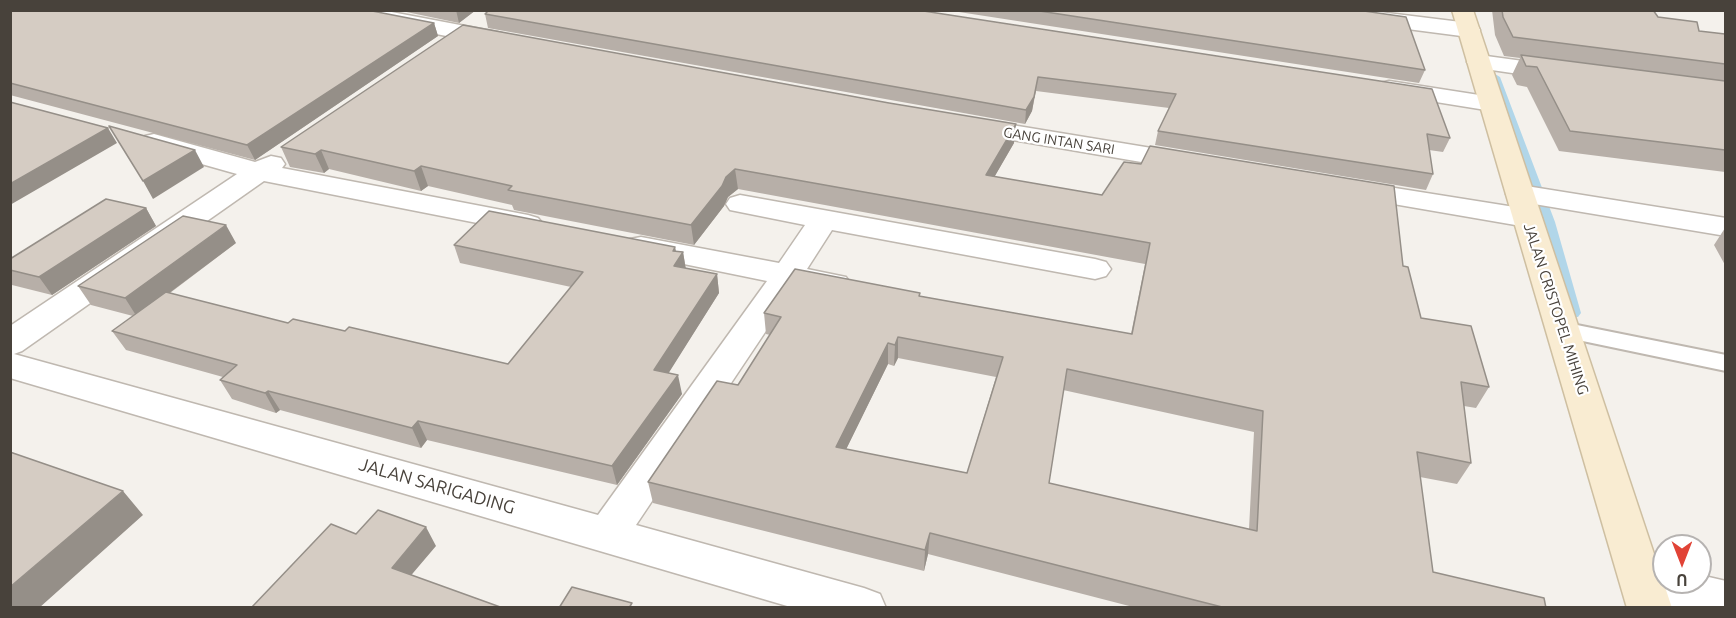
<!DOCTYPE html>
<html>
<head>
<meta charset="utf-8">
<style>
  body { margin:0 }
  #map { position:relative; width:1736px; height:618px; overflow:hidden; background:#f4f1ec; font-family:Ubuntu,sans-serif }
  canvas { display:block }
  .frame { position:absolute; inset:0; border:12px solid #48423b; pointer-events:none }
  .north { position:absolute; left:1652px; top:534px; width:60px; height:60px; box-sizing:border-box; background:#fff; border:2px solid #b6b3b1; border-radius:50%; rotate:180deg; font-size:16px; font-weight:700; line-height:24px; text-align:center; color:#48423b }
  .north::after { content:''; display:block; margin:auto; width:21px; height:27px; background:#e14336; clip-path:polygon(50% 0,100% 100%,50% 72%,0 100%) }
</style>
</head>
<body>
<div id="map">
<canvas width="1736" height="618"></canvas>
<div class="frame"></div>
<div class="north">U</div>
</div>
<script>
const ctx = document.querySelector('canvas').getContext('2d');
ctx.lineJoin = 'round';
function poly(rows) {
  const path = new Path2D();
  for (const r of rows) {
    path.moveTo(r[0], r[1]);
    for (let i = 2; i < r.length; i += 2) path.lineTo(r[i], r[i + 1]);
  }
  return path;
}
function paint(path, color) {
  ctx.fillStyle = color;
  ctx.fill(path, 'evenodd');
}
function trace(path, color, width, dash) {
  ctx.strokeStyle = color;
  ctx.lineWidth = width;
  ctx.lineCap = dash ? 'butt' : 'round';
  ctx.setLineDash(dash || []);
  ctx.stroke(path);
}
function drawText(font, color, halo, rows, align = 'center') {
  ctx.font = font + ' Ubuntu,sans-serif';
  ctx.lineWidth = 4.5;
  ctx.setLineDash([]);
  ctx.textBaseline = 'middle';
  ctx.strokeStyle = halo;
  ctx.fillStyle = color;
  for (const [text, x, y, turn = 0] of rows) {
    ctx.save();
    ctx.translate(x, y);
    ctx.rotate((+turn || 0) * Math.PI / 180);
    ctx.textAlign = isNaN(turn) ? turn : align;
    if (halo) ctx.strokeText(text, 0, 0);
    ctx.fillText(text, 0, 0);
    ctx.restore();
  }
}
const stream = poly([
  [1495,74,1500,77,1555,222,1581,313,1578,317,1568,317,1565,313,1541,222,1490,77,1495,74]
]);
const lane = poly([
  [1562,322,1726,355,1726,371,1554,335,1550,330,1554,325,1562,322]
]);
const street = poly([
  [335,10,381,10,497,32,505,34,508,39,505,44,497,46,345,16,337,15,335,10],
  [1297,10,1363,10,1469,23,1477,25,1480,30,1477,35,1469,37,1307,16,1299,15,1297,10],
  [1479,55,1560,66,1568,68,1572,73,1568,78,1560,80,1471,67,1467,62,1471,57,1479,55],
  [1389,81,1492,97,1501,99,1504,104,1501,109,1492,111,1380,93,1377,88,1380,83,1389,81],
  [969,118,1188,154,1198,156,1202,162,1198,168,1188,170,960,131,956,126,960,121,969,118],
  [154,134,255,162,271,156,281,158,285,164,282,168,528,215,538,218,543,224,538,230,528,233,264,181,22,351,14,354,598,515,767,281,630,253,626,246,630,239,641,237,779,263,805,225,730,210,726,204,730,198,740,195,1095,259,1106,262,1111,269,1106,276,1095,279,832,230,807,269,846,277,851,284,846,291,835,294,796,286,636,525,864,588,880,594,886,608,794,608,10,378,10,326,237,174,145,148,141,142,145,136,154,134],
  [1351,181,1527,209,1537,212,1542,218,1537,224,1527,227,1341,195,1337,189,1341,183,1351,181],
  [1520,185,1726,218,1726,236,1510,200,1506,194,1510,188,1520,185],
  [1642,562,1664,567,1664,582,1700,582,1700,575,1726,581,1726,608,1673,608,1627,594,1620,581,1627,568,1642,562]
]);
const secondary = poly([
  [1452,10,1473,10,1672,608,1627,608,1452,10]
]);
const wall = poly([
  [10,10,434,23,438,36,255,160,10,95],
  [397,10,476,10,459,23],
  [917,10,1450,138,1443,152,1429,150,1433,174,1426,190,1155,145,1158,131,1169,108,1036,91,1032,111,1025,124,488,28,485,14],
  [946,10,1357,10,1425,70,1419,83],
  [1492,10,1653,10,1658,17,1699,31,1725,34,1725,172,1559,151,1527,87,1517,85,1512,75,1520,58,1504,56,1495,35],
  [1014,143,994,177,1403,266,1421,318,1489,387,1476,408,1464,406,1471,463,1457,484,1420,477,1433,572,1546,608,1137,608,928,554,924,571,653,503,648,482,738,385,770,335,766,334,764,313,920,293,920,296,1131,334,1145,264,738,189,728,197,724,206,694,245,514,210,512,205,428,186,421,191,329,169,324,173,290,167,281,147],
  [898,358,996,377,967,473,846,449,888,364,894,366],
  [1063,390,1254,432,1249,529,1049,483],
  [146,208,156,226,52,295,12,285,10,283,10,259],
  [1725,228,1725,265,1714,245],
  [236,243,170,293,288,323,345,331,508,364,571,287,460,263,454,245,675,247,676,251,683,252,686,269,717,274,719,293,668,373,682,394,617,485,427,440,421,448,280,410,276,413,232,399,220,380,223,377,126,350,112,331,133,316,91,305,78,286]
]);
const shadedWall = poly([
  [456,10,476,10,459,23],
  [434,23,438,36,255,160,247,145],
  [1038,77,1032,111,1025,124,1026,110],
  [1016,124,1014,143,984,195,986,175],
  [108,128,117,143,10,205,10,184],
  [195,150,204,167,153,199,143,181],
  [321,150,329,169,324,173,315,154],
  [421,166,428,186,421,191,414,171],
  [735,169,738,189,728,197,724,206,694,245,691,225,726,177],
  [146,208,156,226,52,295,39,277],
  [226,225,236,243,137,317,125,298],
  [675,247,677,261,683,252,686,271,674,266,673,251],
  [717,274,719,293,658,390,654,370],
  [898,337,898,358,894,366,895,345],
  [888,343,888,364,837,468,836,447],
  [678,375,682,394,617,485,612,466],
  [268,391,280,410,276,413,265,393],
  [418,421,427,440,421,448,412,428],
  [123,491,143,515,39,608,10,608,10,587],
  [426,527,436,546,402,586,392,568],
  [930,533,928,554,924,571,925,550]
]);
const building = poly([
  [10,10,367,10,434,23,247,145,10,83,10,10],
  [489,10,917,10,1432,89,1450,138,1427,134,1433,174,1158,131,1176,94,1038,77,1034,97,1026,110,485,14,489,10],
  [1033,10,1357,10,1406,17,1425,70,1033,10],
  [1502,10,1653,10,1658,17,1697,22,1699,31,1725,34,1725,64,1513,37,1503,17,1502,10],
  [463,25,889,103,1016,124,986,175,1102,195,1124,162,1141,164,1150,146,1394,186,1403,266,1408,267,1421,318,1471,326,1489,387,1461,382,1471,463,1417,452,1433,572,1544,598,1546,608,1226,608,930,533,925,550,648,482,717,381,738,385,781,317,764,313,795,269,920,293,919,296,1132,334,1150,243,735,169,726,177,722,186,691,225,508,190,512,186,421,166,414,171,321,150,315,154,281,147,463,25],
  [898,337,1003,357,967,473,836,447,888,343,895,345,898,337],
  [1067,369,1263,411,1257,531,1049,483,1067,369],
  [1521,55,1725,81,1725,150,1570,131,1537,67,1526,66,1521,55],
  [10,102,108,128,10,184,10,102],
  [109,126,195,150,143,181,109,126],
  [106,199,146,208,39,277,10,270,10,259,106,199],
  [489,211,675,247,673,251,683,252,674,266,717,274,654,370,678,375,612,466,418,421,412,428,268,391,265,393,220,380,237,365,112,331,166,292,288,323,293,319,345,331,349,327,508,364,583,272,454,245,489,211],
  [183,216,226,225,125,298,78,286,183,216],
  [10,452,123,491,10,587,10,452],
  [378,510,426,527,392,568,503,608,251,608,331,524,356,534,378,510],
  [572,587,632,603,629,608,559,608,572,587]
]);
const farStreetnames = [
  ["GANG INTAN SARI",1059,141,9]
];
const streetNames = [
  ["JALAN CRISTOPEL MIHING",1556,309,72]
];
const nearStreetnames = [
  ["JALAN SARIGADING",437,486,16]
];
paint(stream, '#b1d6e9');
trace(lane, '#bfb8b0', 4);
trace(street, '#bfb8b0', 3);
trace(secondary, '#cebfa1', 3);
paint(lane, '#fff');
paint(street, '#fff');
paint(secondary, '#f9ecd2');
paint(wall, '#b7afa8');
paint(shadedWall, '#958f88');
paint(building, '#d5ccc3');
trace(building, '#958f88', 1.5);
drawText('14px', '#48423b', '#fff', farStreetnames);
drawText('15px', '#48423b', '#fff', streetNames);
drawText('18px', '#48423b', '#fff', nearStreetnames);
</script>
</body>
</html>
